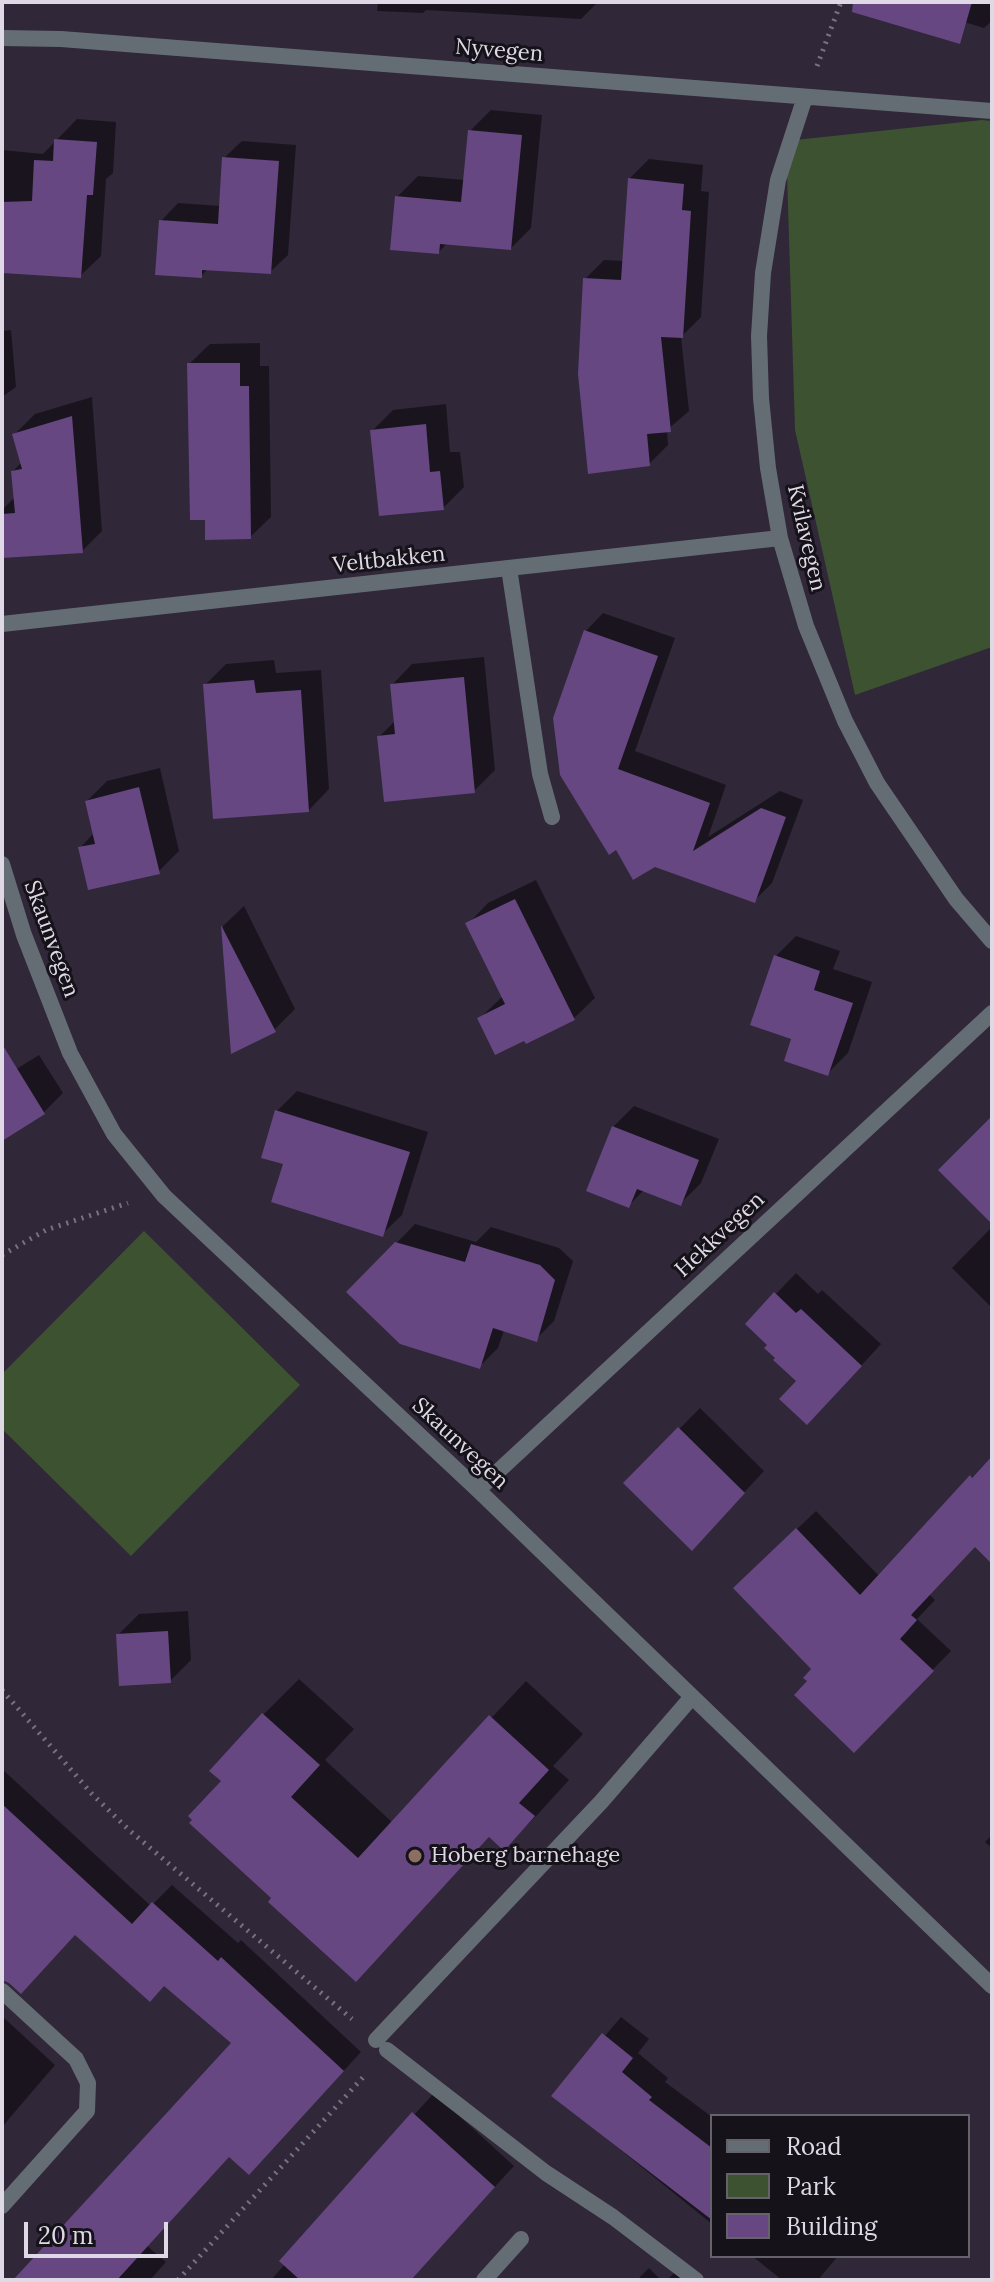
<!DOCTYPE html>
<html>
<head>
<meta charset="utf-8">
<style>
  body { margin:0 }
  #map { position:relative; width:994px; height:2282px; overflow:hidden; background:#302739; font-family:Lora,serif }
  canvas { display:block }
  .frame { position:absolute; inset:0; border:4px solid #dfd9e5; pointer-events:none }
  .legend { position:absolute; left:710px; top:2114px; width:260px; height:144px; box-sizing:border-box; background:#16121a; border:2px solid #66626b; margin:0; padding:10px 14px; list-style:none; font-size:24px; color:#dfd9e5 }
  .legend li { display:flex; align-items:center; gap:16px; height:40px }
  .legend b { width:40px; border:2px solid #66626b }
  .scale { position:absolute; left:24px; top:2222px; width:144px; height:36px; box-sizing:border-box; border:4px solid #dfd9e5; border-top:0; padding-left:10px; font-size:24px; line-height:28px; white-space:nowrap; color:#dfd9e5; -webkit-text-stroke:6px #16121a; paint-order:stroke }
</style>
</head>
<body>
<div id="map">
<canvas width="994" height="2282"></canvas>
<div class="frame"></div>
<ul class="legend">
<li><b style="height:10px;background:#656d74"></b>Road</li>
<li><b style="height:22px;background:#3c5230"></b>Park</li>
<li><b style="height:22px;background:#664782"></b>Building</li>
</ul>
<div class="scale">20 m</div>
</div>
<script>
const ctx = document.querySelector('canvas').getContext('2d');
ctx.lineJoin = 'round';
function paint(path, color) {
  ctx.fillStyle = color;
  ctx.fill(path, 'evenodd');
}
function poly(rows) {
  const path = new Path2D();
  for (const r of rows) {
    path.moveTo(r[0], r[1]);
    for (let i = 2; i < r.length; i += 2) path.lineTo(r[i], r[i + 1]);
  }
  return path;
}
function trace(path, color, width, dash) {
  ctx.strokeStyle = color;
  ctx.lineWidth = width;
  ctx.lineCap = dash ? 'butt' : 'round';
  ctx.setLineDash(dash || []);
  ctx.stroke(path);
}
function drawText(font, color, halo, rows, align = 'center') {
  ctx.font = font + ' Lora,serif';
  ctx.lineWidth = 6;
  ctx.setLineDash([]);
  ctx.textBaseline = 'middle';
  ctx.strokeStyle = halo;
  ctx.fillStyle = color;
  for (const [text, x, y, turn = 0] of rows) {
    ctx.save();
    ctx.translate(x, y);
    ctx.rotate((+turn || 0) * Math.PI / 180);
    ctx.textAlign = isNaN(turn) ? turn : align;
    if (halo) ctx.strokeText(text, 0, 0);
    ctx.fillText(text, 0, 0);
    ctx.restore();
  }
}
const green = poly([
  [982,120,992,121,992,647,855,695,795,430,786,141],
  [144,1231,300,1385,131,1556,2,1429,2,1374]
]);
const shadow = poly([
  [378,2,598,2,581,19,426,10,423,13,377,11],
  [938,2,992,2,992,21,984,28,935,13],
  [491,110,542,115,531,228,511,248,448,242,439,252,397,197,418,176,465,180,470,131],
  [77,119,116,122,113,173,106,179,101,256,80,276,2,271,2,150,43,154],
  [242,141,296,145,288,255,270,272,209,268,201,276,161,221,178,203,221,206,224,158],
  [649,159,703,165,701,191,709,192,701,317,681,337,689,411,667,430,668,445,649,464,585,279,604,260,624,261,630,178],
  [11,330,16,387,2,397,2,331],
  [260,343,260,366,269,366,271,517,250,537,189,364,210,344],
  [92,397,102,531,82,551,2,556,2,510,15,497,13,471,22,462,14,435,35,414],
  [446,404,450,452,460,452,464,487,443,508,372,431,393,410],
  [603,613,675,638,635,751,726,785,708,837,780,791,803,800,772,883,754,901,655,865,634,877,586,631],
  [484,657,495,770,474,791,380,736,396,720,392,685,412,664],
  [274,660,276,673,321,670,329,789,309,810,206,684,226,664],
  [160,768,179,851,158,872,80,848,94,833,87,801,107,781],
  [536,880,595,998,574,1018,527,1041,480,1018,503,996,468,924,488,903],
  [244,906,295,1009,274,1030,232,1050,223,926],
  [796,936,840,951,833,969,872,982,848,1053,828,1073,794,1038,776,956],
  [39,1055,63,1093,44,1112,2,1138,2,1078],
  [297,1091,428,1132,402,1215,382,1234,285,1163,277,1111],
  [634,1106,719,1139,701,1183,680,1204,644,1190,629,1205,613,1127],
  [415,1224,476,1242,491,1227,559,1248,573,1261,554,1321,536,1339,504,1330,498,1348,480,1366,349,1292],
  [992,1227,992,1308,952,1268],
  [796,1273,818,1294,822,1290,881,1344,828,1402,799,1381,778,1357,776,1294],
  [700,1408,764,1471,712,1527,626,1483],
  [990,1458,992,1561,975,1545,929,1594,935,1600,917,1619,951,1651,854,1750,810,1681,814,1669,755,1569,816,1511,880,1577],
  [188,1611,191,1660,170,1681,118,1635,139,1614],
  [299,1679,354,1729,325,1760,393,1823,526,1681,583,1734,553,1766,569,1780,539,1813,504,1848,490,1836,356,1979,274,1898,224,1781,264,1714],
  [2,1769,151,1906,172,1885,238,1943,241,1940,361,2052,267,2154,230,2155,147,2246,166,2262,150,2280,17,2280,234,2043,165,1984,76,1933,2,1972],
  [992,1835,992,1848,985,1842],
  [3,2017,55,2065,2,2127,2,2018],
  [621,2017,649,2039,638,2053,668,2078,665,2082,712,2117,712,2224,554,2096],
  [434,2093,514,2166,409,2280,271,2280,285,2264,281,2261],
  [752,2256,838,2256,818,2280,782,2280],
  [649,2268,661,2280,637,2280],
  [677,2270,689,2280,667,2280]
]);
const building = poly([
  [853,2,972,2,960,44,852,12],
  [468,130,522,135,511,250,440,244,439,254,390,250,395,196,461,202],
  [54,139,97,142,93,195,87,195,81,278,2,273,2,202,32,201,34,160,53,161],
  [222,157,279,161,271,274,202,270,202,278,155,275,159,220,218,224],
  [628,178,684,184,682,210,691,211,683,338,661,337,671,432,647,434,650,466,588,474,578,374,583,278,621,280],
  [187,363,240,363,240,386,249,386,251,539,205,540,205,520,190,520],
  [72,416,83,553,2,558,2,514,15,513,11,471,22,469,12,434],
  [426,424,430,472,440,471,444,510,379,516,370,430],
  [584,630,658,656,618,769,710,803,693,851,761,808,786,817,755,903,655,867,633,880,616,850,609,855,560,775,553,718],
  [464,677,475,793,384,802,377,736,395,734,390,684],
  [254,680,256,693,301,690,309,812,213,819,203,684],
  [139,787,160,874,88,890,78,847,95,844,85,801],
  [515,899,575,1020,526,1044,524,1041,495,1055,477,1018,505,1004,465,923],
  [221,925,276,1032,231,1054],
  [774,955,820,971,814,990,853,1003,828,1076,784,1061,791,1039,750,1025],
  [2,1044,45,1114,2,1141],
  [275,1110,410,1152,383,1237,271,1202,283,1164,261,1158],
  [992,1116,992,1224,938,1170],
  [612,1126,699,1160,681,1206,637,1189,629,1208,586,1191],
  [395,1242,465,1262,471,1244,540,1265,555,1280,537,1342,493,1328,480,1369,400,1344,346,1292],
  [774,1292,796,1313,801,1309,862,1366,807,1425,779,1399,796,1381,773,1360,775,1358,764,1348,767,1345,745,1324],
  [678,1427,745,1493,692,1551,623,1483],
  [992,1456,992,1564,975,1547,911,1615,917,1620,900,1639,934,1671,854,1753,794,1695,807,1681,803,1678,811,1669,733,1588,796,1528,860,1595,970,1475,972,1478],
  [168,1631,171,1683,119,1686,116,1634],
  [262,1713,320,1765,291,1797,358,1858,489,1715,549,1770,519,1803,535,1816,504,1851,489,1837,356,1982,268,1902,271,1898,189,1823,192,1820,188,1816,221,1781,209,1771],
  [2,1804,132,1924,152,1902,218,1961,221,1957,344,2071,249,2175,229,2157,117,2280,13,2280,231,2043,164,1986,150,2002,75,1935,21,1994,9,1983,2,1980],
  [602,2033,633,2058,622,2072,652,2097,649,2100,712,2148,712,2220,551,2096],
  [412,2112,495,2187,411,2280,300,2280,279,2261]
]);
const path = poly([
  [817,66,841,2],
  [2,1255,46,1230,128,1203],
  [2,1690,92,1794,129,1830,352,2019],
  [178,2280,366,2074]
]);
const service = poly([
  [509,568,540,774,552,817],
  [376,2040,601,1802,691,1698],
  [387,2050,546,2173,613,2217,696,2280]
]);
const minor = poly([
  [2,38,61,39,992,111],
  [805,97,778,180,763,273,759,336,761,398,768,468,780,538,806,626,845,721,877,783,956,899,992,941],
  [2,624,780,538],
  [2,864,24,935,70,1053,114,1134,164,1196,478,1490,992,1986],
  [478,1490,992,1013],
  [2,1991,76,2059,88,2083,87,2111,2,2206],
  [484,2280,521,2239]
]);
const markers = [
  [415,1856,8,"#8d6e63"]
];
const streetNames = [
  ["Nyvegen",499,51,5],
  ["Kvilavegen",806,538,77],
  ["Veltbakken",389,560,-6],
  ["Skaunvegen",51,939,70],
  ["Hekkvegen",720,1235,-43],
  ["Skaunvegen",460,1444,43]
];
const poiNames = [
  ["Hoberg barnehage",431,1856]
];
paint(green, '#3c5230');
paint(shadow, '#0007');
paint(building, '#664782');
trace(path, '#787180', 5, [2, 6]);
trace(service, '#656d74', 16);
trace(minor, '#656d74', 16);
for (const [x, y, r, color] of markers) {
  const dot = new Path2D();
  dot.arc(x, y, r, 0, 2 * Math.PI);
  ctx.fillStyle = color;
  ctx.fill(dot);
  trace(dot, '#16121a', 3);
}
drawText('22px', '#dfd9e5', '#16121a', streetNames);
drawText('22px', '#dfd9e5', '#16121a', poiNames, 'left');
</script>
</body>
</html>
